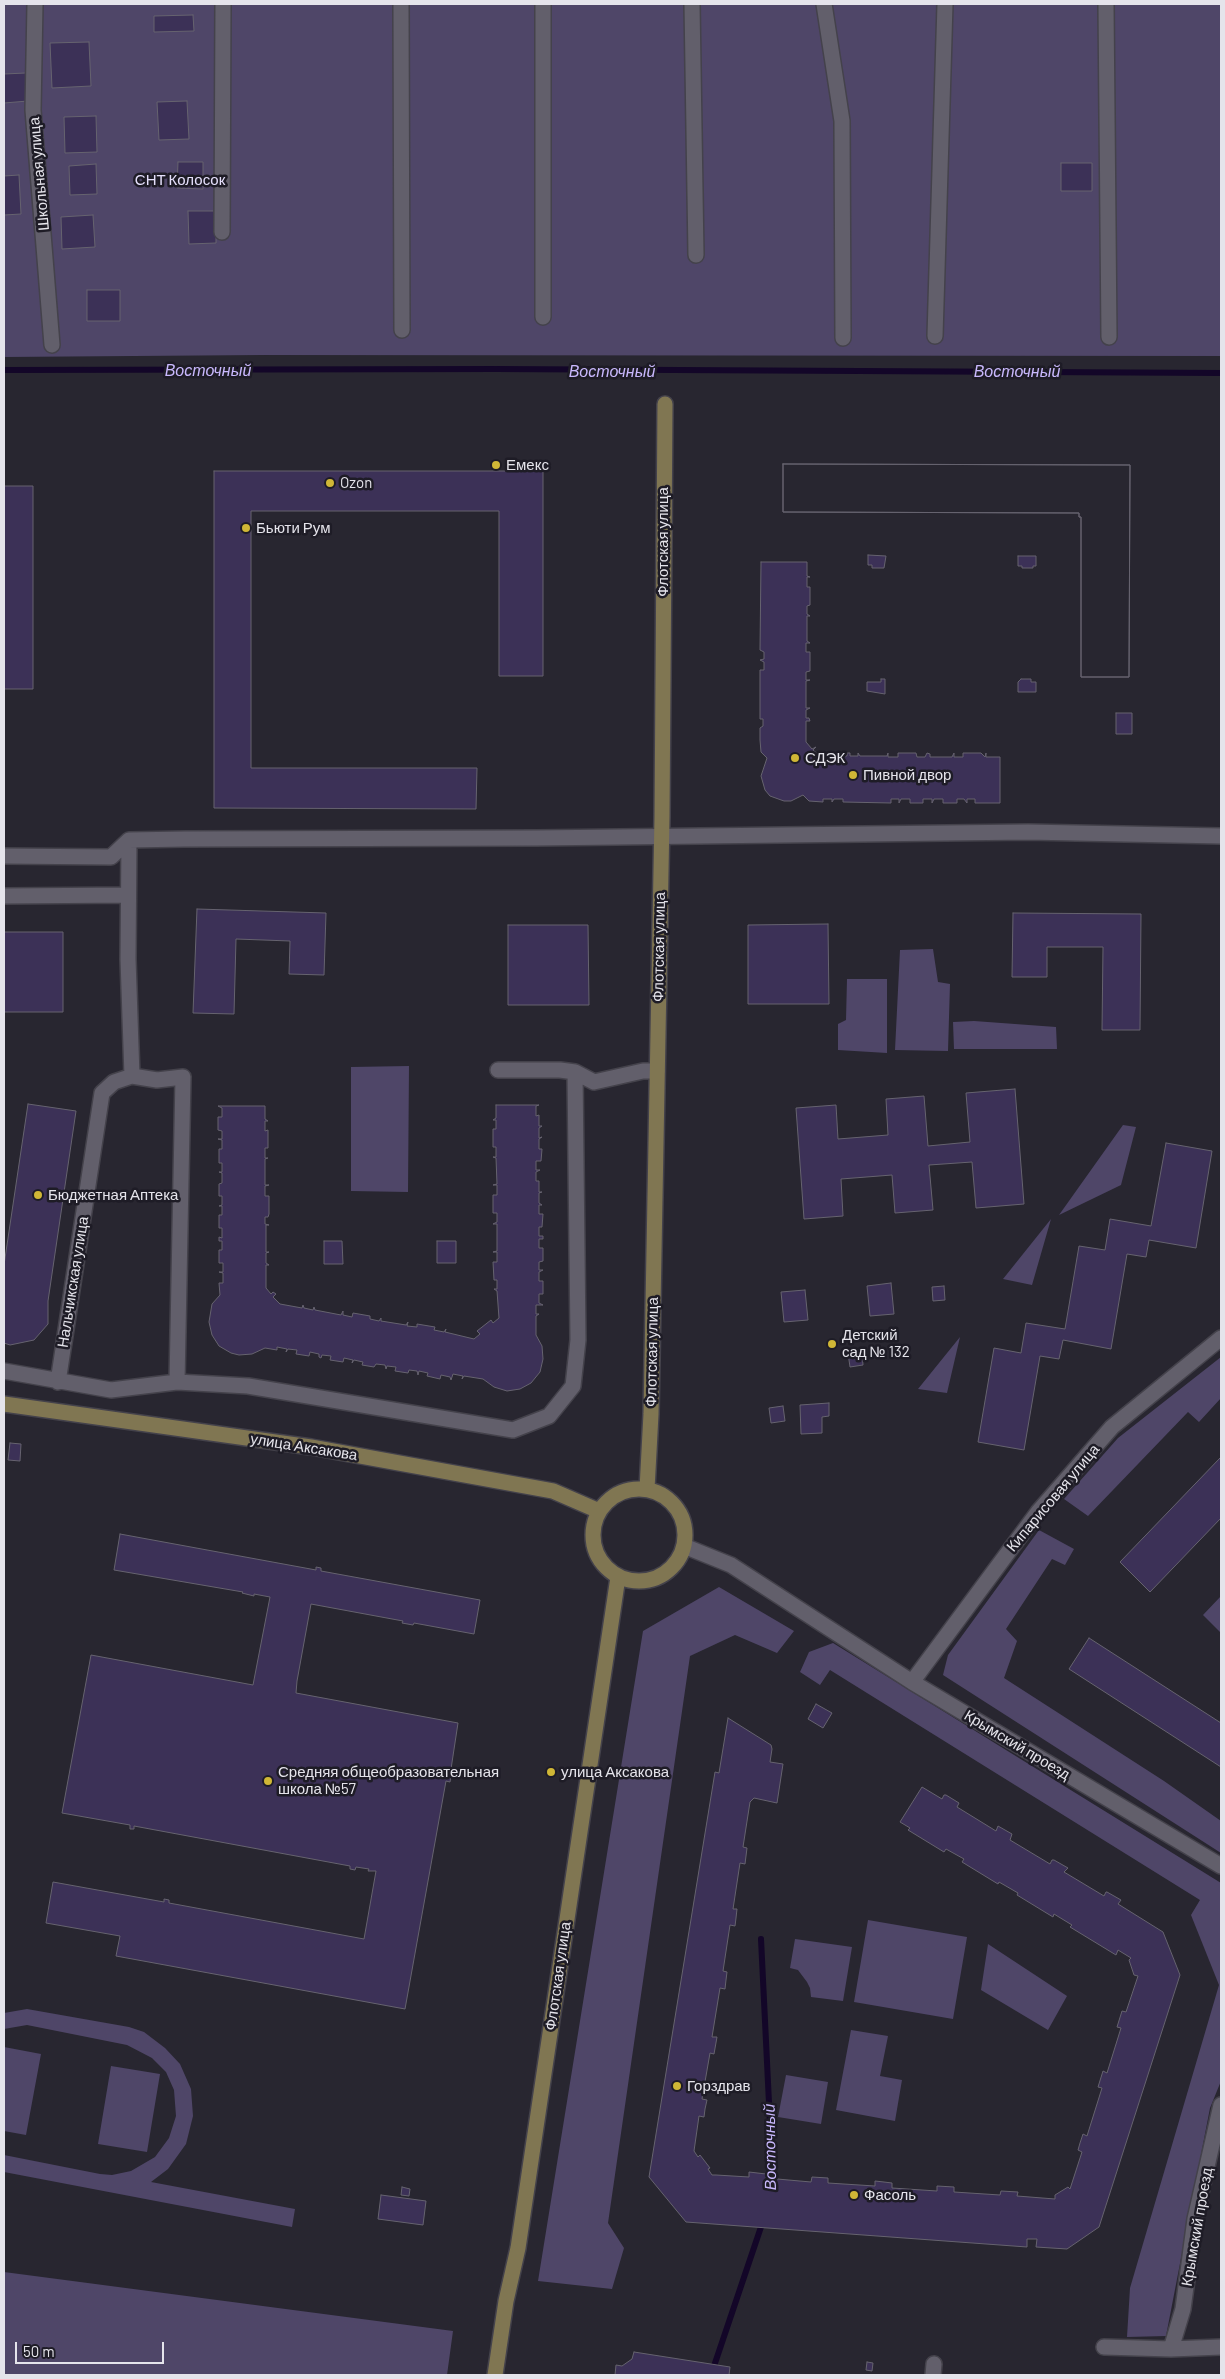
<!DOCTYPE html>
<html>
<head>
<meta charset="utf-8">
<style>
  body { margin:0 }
  #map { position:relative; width:1225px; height:2379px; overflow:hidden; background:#282630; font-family:Barlow,sans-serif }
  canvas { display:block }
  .frame { position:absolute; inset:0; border:5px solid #e5e4eb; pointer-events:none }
  .scale { position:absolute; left:15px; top:2342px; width:149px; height:22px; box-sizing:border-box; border:2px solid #e5e4eb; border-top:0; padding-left:6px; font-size:15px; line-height:18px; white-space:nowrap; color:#e5e4eb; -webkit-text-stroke:4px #1e1c26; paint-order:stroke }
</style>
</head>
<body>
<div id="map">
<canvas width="1225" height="2379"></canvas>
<div class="frame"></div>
<div class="scale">50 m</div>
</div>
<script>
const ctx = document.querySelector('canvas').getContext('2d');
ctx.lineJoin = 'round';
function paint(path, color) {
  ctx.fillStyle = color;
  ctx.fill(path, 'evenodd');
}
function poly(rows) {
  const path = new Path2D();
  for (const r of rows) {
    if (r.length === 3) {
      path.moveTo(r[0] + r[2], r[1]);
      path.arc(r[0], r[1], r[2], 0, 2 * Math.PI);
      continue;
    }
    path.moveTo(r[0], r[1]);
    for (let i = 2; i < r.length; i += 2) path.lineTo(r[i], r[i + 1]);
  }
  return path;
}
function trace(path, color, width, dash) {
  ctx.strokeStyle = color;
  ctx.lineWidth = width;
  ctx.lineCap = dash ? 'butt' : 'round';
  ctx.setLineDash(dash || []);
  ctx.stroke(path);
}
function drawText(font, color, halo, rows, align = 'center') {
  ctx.font = font + ' Barlow,sans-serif';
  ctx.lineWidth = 5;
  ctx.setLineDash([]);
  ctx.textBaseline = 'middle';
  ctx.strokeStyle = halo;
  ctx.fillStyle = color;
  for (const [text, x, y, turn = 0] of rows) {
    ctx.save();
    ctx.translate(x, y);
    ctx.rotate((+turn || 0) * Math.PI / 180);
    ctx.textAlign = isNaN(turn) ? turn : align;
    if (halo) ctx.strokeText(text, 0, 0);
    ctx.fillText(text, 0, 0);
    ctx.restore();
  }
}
const green = poly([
  [4,4,1221,4,1221,356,263,355,4,357],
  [933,949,938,982,950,984,948,1051,895,1050,900,950],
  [847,979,887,979,887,1053,838,1050,838,1024,846,1020],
  [974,1021,1056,1027,1057,1049,954,1049,953,1022],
  [409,1066,408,1192,351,1191,351,1067],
  [1123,1125,1136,1127,1121,1185,1059,1215],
  [1051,1219,1032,1285,1003,1279],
  [960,1337,947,1393,918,1389],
  [1221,1357,1221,1398,1199,1422,1188,1412,1088,1516,1064,1499,1118,1438],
  [1039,1530,1074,1549,1065,1565,1052,1559,1006,1629,1017,1641,1004,1678,1164,1781,1221,1821,1221,1853,943,1675,948,1655],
  [719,1587,794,1631,777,1653,735,1635,690,1656,608,2223,624,2248,612,2289,538,2281,643,1631],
  [1221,1596,1221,1633,1203,1615],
  [833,1643,1221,1883,1221,2081,1210,2108,1166,2336,1127,2337,1130,2288,1219,1985,1191,1915,1200,1900,830,1670,820,1685,800,1672,809,1652],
  [868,1920,967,1937,953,2019,854,2002],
  [795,1939,852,1947,843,2001,811,1997,810,1988,807,1982,798,1970,790,1968],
  [988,1944,1067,1996,1048,2030,981,1990],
  [27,2009,129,2027,144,2032,165,2048,180,2064,191,2089,193,2116,186,2144,168,2169,151,2182,295,2209,292,2227,4,2172,4,2155,100,2174,112,2175,131,2171,155,2157,169,2138,176,2116,174,2090,166,2072,152,2058,127,2045,27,2025,4,2029,4,2013],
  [851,2030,888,2036,880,2076,902,2080,895,2121,836,2110],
  [4,2047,41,2054,26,2135,4,2131],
  [111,2066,160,2074,147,2152,98,2144],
  [786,2075,828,2082,821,2124,778,2117],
  [4,2272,453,2331,447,2375,4,2375]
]);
const stream = poly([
  [4,370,496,369,1221,373],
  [761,1939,773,2185],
  [711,2375,763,2221]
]);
const building = poly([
  [193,15,194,31,154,32,154,16,193,15],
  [89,42,91,86,52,88,50,43,89,42],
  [26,73,28,101,4,103,4,74,26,73],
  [187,101,189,139,159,140,157,102,187,101],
  [96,116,97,152,65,153,64,117,96,116],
  [178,162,203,162,203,189,177,188,178,162],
  [1061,163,1092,163,1092,191,1061,191,1061,163],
  [96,164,97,194,70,195,69,166,96,164],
  [19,175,21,214,4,215,4,176,19,175],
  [188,211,216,211,216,243,189,244,188,211],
  [93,215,95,247,62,249,61,217,93,215],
  [87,290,120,290,120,321,87,321,87,290],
  [783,464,1130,465,1129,677,1081,677,1081,517,1079,517,1079,513,783,512,783,464],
  [783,464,1130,465,1129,677,1081,677,1081,517,1079,517,1079,513,783,512,783,464],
  [214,471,543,471,543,676,499,676,499,511,251,511,251,768,477,768,476,809,214,808,214,471],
  [4,486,33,486,33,689,4,689,4,486],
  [868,555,886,556,884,568,872,568,872,565,868,565,868,555],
  [1018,556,1036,556,1036,566,1033,566,1033,568,1022,568,1022,566,1018,566,1018,556],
  [761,562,807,562,807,576,810,577,807,577,807,587,810,587,810,605,807,606,807,614,810,616,807,616,807,641,810,643,806,643,806,652,810,652,810,671,806,672,806,680,810,680,806,681,806,708,810,708,806,710,806,718,809,718,810,721,806,721,806,742,812,749,816,747,813,750,820,756,847,756,847,753,850,753,850,756,858,756,858,753,860,756,887,756,888,753,888,757,898,757,898,753,916,753,917,757,925,757,927,753,930,754,930,757,952,757,954,753,954,757,963,757,963,753,981,753,985,757,986,753,986,757,1000,757,1000,803,975,803,975,799,967,799,967,803,964,799,957,799,957,803,943,803,943,799,934,799,932,803,932,799,923,799,923,803,910,803,910,799,901,799,899,803,899,799,891,799,891,803,843,802,843,799,834,799,832,802,832,799,823,799,823,802,809,801,803,795,791,801,784,801,770,796,765,790,761,776,767,758,761,752,760,740,760,728,763,726,763,719,760,719,760,670,764,670,764,662,760,660,764,659,764,652,760,650,761,562],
  [881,679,885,679,885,694,867,691,867,682,881,682,881,679],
  [1021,679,1031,679,1031,682,1036,682,1036,692,1018,692,1018,682,1021,679],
  [1116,713,1132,713,1132,734,1116,734,1116,713],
  [197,909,326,913,324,975,289,974,290,941,236,939,234,1014,193,1013,197,909],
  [1013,913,1141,914,1140,1030,1102,1030,1103,947,1047,947,1047,977,1012,977,1013,913],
  [828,924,829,1004,748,1004,748,925,828,924],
  [508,925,588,925,589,1005,508,1005,508,925],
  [4,932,63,932,63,1012,4,1012,4,932],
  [1015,1089,1024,1204,976,1208,972,1162,929,1165,933,1210,895,1213,892,1175,841,1179,843,1216,804,1219,796,1108,836,1105,838,1139,888,1135,886,1099,924,1096,928,1146,970,1142,966,1093,1015,1089],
  [28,1104,76,1111,48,1301,48,1324,34,1340,10,1345,4,1343,4,1265,28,1104],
  [496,1105,539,1105,536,1106,536,1116,539,1115,539,1126,542,1126,539,1128,539,1138,542,1137,539,1139,539,1149,542,1149,541,1161,536,1161,536,1170,540,1170,536,1172,536,1181,539,1181,539,1192,542,1192,539,1193,539,1203,542,1205,539,1205,539,1214,543,1214,542,1227,539,1227,539,1236,543,1236,543,1239,539,1239,539,1248,543,1248,543,1261,539,1262,539,1270,543,1270,539,1272,539,1281,543,1281,543,1294,539,1294,539,1303,543,1305,536,1305,536,1314,539,1314,536,1316,536,1335,542,1346,543,1359,540,1372,531,1383,520,1389,507,1391,494,1387,483,1379,464,1376,462,1379,463,1376,453,1374,451,1380,450,1377,441,1375,440,1379,427,1376,428,1373,419,1371,418,1375,417,1371,409,1370,408,1373,395,1371,396,1367,387,1366,386,1369,385,1365,376,1364,374,1367,362,1365,363,1362,354,1360,352,1363,353,1360,344,1358,343,1362,330,1360,331,1356,322,1355,321,1358,319,1357,319,1354,310,1352,309,1356,296,1354,297,1350,288,1349,286,1352,287,1349,277,1347,277,1350,265,1348,252,1354,239,1355,231,1353,219,1346,212,1335,209,1322,212,1304,220,1295,219,1283,223,1283,223,1273,219,1272,223,1272,223,1263,219,1263,219,1250,222,1250,222,1241,219,1241,219,1237,222,1238,222,1228,219,1228,219,1215,222,1215,222,1206,219,1206,222,1205,222,1196,219,1196,219,1184,222,1183,222,1173,219,1172,222,1172,222,1163,219,1163,219,1149,222,1149,222,1140,218,1139,222,1139,222,1131,218,1130,218,1117,222,1117,222,1108,218,1106,265,1106,265,1119,268,1121,265,1121,265,1131,268,1130,268,1148,265,1148,265,1158,268,1158,265,1159,265,1185,269,1185,265,1186,265,1196,269,1196,269,1214,268,1217,265,1217,265,1224,269,1225,266,1225,266,1252,269,1252,266,1253,266,1263,269,1265,266,1265,266,1288,271,1294,273,1292,276,1294,273,1297,280,1304,302,1308,303,1305,304,1308,313,1310,314,1307,315,1310,341,1315,343,1311,343,1315,352,1317,353,1313,370,1316,370,1319,379,1321,381,1318,381,1321,406,1325,408,1322,407,1326,417,1327,417,1324,435,1327,434,1330,444,1332,446,1329,445,1332,474,1339,480,1334,477,1331,491,1320,493,1323,499,1318,497,1291,494,1289,497,1289,497,1280,494,1280,493,1262,497,1262,497,1252,493,1252,497,1251,497,1224,493,1224,497,1222,497,1213,493,1213,493,1195,497,1195,497,1185,493,1185,497,1184,496,1158,493,1157,496,1157,496,1147,493,1147,493,1129,496,1129,496,1120,493,1120,496,1118,496,1105],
  [1166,1143,1212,1151,1196,1248,1149,1240,1146,1257,1127,1254,1111,1349,1063,1340,1059,1359,1040,1356,1024,1450,978,1442,994,1348,1021,1353,1026,1323,1065,1329,1079,1246,1105,1250,1110,1219,1151,1226,1166,1143],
  [324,1241,342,1241,343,1264,324,1264,324,1241],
  [437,1241,456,1241,456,1263,437,1263,437,1241],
  [891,1283,894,1314,870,1316,867,1286,891,1283],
  [944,1286,945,1300,933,1301,932,1287,944,1286],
  [805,1290,808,1320,784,1322,781,1292,805,1290],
  [862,1351,863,1365,850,1367,848,1353,862,1351],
  [829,1403,829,1416,822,1417,822,1433,801,1434,800,1405,829,1403],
  [783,1406,785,1421,771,1423,769,1408,783,1406],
  [10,1443,21,1444,20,1461,8,1460,10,1443],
  [1221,1457,1221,1518,1150,1592,1120,1562,1221,1457],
  [120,1534,316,1570,316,1567,321,1568,321,1571,480,1600,474,1634,414,1623,413,1625,402,1623,403,1621,311,1604,297,1681,296,1693,458,1723,451,1769,449,1768,448,1775,451,1776,450,1782,446,1781,405,2009,116,1956,120,1936,46,1923,53,1882,164,1902,164,1899,169,1900,169,1903,364,1939,376,1871,368,1871,369,1869,356,1867,355,1870,350,1869,350,1866,134,1826,134,1829,130,1829,130,1825,62,1813,91,1655,253,1685,270,1597,254,1594,254,1596,242,1593,243,1592,114,1570,120,1534],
  [1089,1638,1221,1723,1221,1767,1069,1669,1089,1638],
  [816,1704,832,1713,823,1728,808,1719,816,1704],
  [728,1718,771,1745,772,1749,770,1762,783,1764,777,1803,754,1798,750,1802,743,1847,747,1848,745,1864,740,1863,733,1909,737,1909,736,1918,735,1926,730,1925,723,1971,727,1972,726,1980,725,1989,720,1988,712,2037,717,2037,714,2054,710,2053,702,2099,707,2100,705,2109,704,2117,699,2116,694,2151,698,2157,700,2155,710,2168,708,2169,712,2175,716,2175,749,2177,749,2172,766,2174,766,2178,811,2182,812,2177,828,2178,828,2183,875,2186,875,2181,884,2182,892,2183,892,2188,937,2191,937,2186,954,2187,954,2192,1000,2195,1001,2191,1018,2192,1017,2196,1055,2199,1055,2195,1068,2187,1070,2189,1082,2152,1078,2150,1080,2143,1083,2134,1087,2136,1102,2088,1098,2087,1103,2071,1107,2073,1121,2028,1117,2027,1122,2011,1126,2012,1138,1976,1134,1975,1129,1960,1131,1958,1118,1950,1116,1955,1070,1927,1072,1925,1054,1914,1053,1917,1017,1895,1018,1893,999,1882,998,1884,962,1862,964,1859,946,1849,944,1852,908,1830,910,1828,900,1822,922,1787,942,1799,944,1795,946,1795,959,1803,957,1807,996,1831,998,1826,1012,1834,1010,1840,1050,1864,1052,1860,1054,1860,1068,1868,1064,1872,1104,1896,1106,1892,1107,1892,1121,1900,1118,1904,1163,1932,1180,1975,1099,2227,1067,2249,1036,2247,1037,2239,1027,2239,1027,2247,686,2222,649,2177,715,1772,719,1773,728,1718],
  [402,2187,410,2189,409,2196,401,2195,402,2187],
  [381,2195,426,2201,423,2225,378,2219,381,2195],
  [634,2352,730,2367,729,2375,615,2375,616,2365,622,2366,632,2359,634,2352],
  [867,2362,873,2363,872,2371,866,2370,867,2362]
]);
const street = poly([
  [35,4,33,110,52,345],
  [401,4,402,330],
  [692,4,696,255],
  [824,4,842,121,843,338],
  [1106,4,1109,337],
  [222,232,223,4],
  [543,317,543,4],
  [935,336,945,4],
  [129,840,128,959,132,1076],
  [4,856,111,857,129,840,185,839,536,838,1028,832,1221,836],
  [4,896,128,895],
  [575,1072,594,1082,643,1071,657,1071],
  [4,1371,111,1390,177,1382,248,1386,513,1430,549,1416,573,1386,578,1340,575,1072,560,1070,498,1070],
  [58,1382,102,1093,114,1082,132,1076,157,1080,183,1077,177,1382],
  [684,1546,731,1565,912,1682,1221,1866],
  [912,1682,1038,1512,1112,1427,1221,1338],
  [1104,2347,1171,2349,1221,2347],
  [1171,2349,1183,2309,1195,2219,1221,2105],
  [933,2375,934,2364]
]);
const secondary = poly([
  [4,1404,311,1447,553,1491,599,1511],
  [639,1535,46],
  [647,1489,651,1414,662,817,665,404],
  [495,2375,506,2301,518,2248,618,1577]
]);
const markers = [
  [496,465,5,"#d0b736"],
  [330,483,5,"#d0b736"],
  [246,528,5,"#d0b736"],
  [795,758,5,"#d0b736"],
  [853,775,5,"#d0b736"],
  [38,1195,5,"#d0b736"],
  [832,1344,5,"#d0b736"],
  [551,1772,5,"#d0b736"],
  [268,1781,5,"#d0b736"],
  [677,2086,5,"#d0b736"],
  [854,2195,5,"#d0b736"]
];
const streetNames = [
  ["Школьная улица",39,174,-95],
  ["Флотская улица",663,542,-90],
  ["Флотская улица",659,947,-89],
  ["Нальчикская улица",73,1282,-81],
  ["Флотская улица",652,1352,-89],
  ["улица Аксакова",304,1447,9],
  ["Кипарисовая улица",1053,1498,-50],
  ["Крымский проезд",1017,1745,31],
  ["Флотская улица",558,1976,-82],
  ["Крымский проезд",1197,2227,-80]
];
const parkNames = [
  ["СНТ Колосок",180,180]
];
const poiNames = [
  ["Емекс",506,465],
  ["Ozon",340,483],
  ["Бьюти Рум",256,528],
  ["СДЭК",805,758],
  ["Пивной двор",863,775],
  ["Бюджетная Аптека",48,1195],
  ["Детский",842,1335],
  ["сад № 132",842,1352],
  ["Средняя общеобразовательная",278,1772],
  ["школа №57",278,1789],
  ["улица Аксакова",561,1772],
  ["Горздрав",687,2086],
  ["Фасоль",864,2195]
];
const waterNames = [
  ["Восточный",208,371],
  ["Восточный",612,372],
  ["Восточный",1017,372],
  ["Восточный",770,2147,-91]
];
paint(green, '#4f4668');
trace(stream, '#130628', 6);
paint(building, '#3c3157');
trace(building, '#66636f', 1);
trace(street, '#44424b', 18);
trace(secondary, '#44424b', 18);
trace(street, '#625f6b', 15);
trace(secondary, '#807652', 15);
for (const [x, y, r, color] of markers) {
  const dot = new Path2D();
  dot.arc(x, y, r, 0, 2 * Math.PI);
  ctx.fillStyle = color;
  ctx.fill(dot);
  trace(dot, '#1e1c26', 2);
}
drawText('15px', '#e5e4eb', '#1e1c26', streetNames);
drawText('15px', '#e6e0fc', '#1e1c26', parkNames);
drawText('15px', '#e5e4eb', '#1e1c26', poiNames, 'left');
drawText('italic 16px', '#c9b8fd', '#1e1c26', waterNames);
</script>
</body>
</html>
